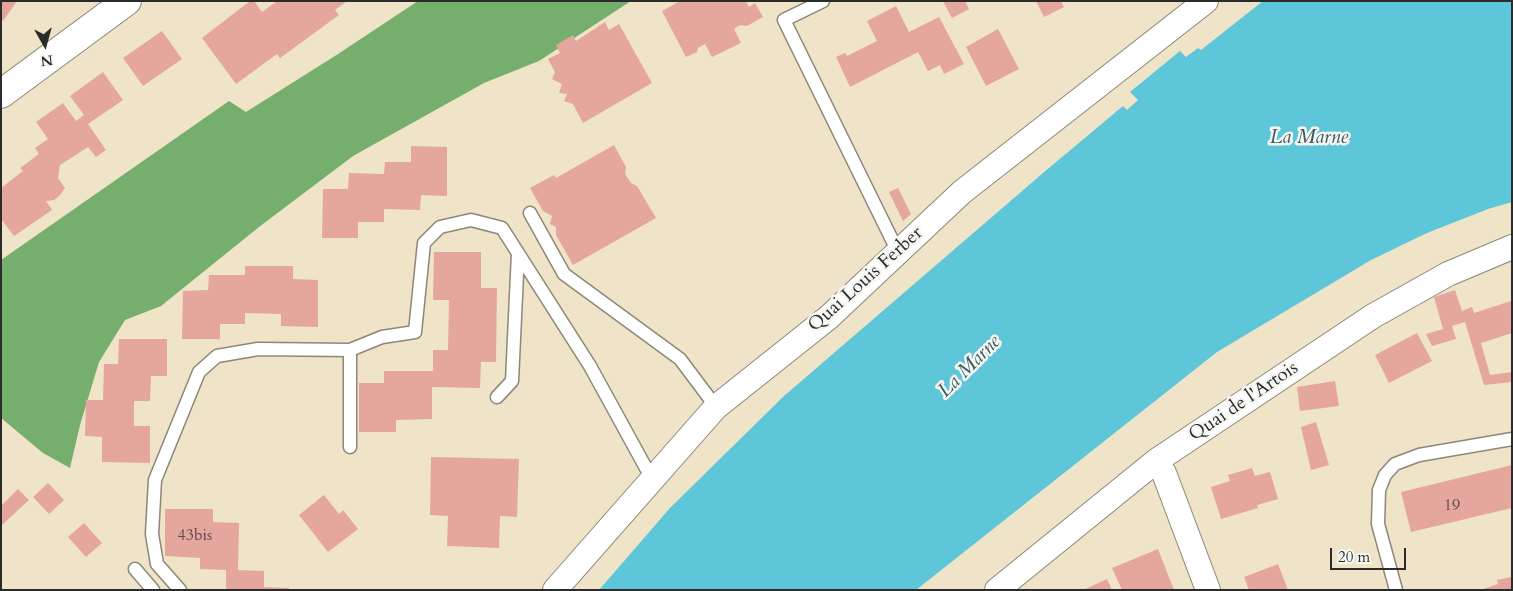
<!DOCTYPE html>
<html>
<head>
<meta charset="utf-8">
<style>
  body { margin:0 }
  #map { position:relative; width:1513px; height:591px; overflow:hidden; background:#efe3c8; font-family:Cardo,serif }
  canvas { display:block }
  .frame { position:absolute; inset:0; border:2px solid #2b2b2b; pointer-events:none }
  .north { position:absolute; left:20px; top:20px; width:50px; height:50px; -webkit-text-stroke:4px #f6f6f2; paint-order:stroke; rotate:173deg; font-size:14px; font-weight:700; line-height:20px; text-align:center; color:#2b2b2b }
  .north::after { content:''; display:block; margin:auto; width:18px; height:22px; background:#2b2b2b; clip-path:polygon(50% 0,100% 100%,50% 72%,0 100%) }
  .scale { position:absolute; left:1330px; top:548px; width:76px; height:22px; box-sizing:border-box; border:2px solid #2b2b2b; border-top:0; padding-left:6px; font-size:15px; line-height:18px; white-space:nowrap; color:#2b2b2b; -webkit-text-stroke:4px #f6f6f2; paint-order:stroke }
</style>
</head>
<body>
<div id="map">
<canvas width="1513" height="591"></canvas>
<div class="frame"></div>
<div class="north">N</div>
<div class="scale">20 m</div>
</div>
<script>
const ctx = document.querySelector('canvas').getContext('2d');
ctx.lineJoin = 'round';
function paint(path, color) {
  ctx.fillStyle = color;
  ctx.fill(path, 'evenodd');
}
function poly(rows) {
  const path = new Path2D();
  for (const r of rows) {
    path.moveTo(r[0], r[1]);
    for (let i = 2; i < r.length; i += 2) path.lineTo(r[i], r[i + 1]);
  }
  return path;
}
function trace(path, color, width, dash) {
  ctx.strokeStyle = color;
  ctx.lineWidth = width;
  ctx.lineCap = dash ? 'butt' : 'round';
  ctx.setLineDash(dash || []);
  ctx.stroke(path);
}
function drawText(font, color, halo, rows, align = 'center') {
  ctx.font = font + ' Cardo,serif';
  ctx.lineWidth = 5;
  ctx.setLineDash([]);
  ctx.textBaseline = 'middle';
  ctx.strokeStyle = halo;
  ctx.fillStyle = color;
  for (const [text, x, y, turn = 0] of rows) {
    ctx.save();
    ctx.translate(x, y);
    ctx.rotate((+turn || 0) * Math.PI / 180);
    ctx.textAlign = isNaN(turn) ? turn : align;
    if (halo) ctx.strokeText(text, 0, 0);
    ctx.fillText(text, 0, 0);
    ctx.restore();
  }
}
const forest = poly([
  [418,1,631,1,539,61,484,83,353,156,259,227,161,306,125,320,99,362,80,425,70,468,43,453,1,418,1,260,229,101,246,112,338,54]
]);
const water = poly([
  [1263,1,1512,1,1512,202,1488,209,1427,233,1371,260,1217,352,916,590,599,590,670,508,784,396,1043,173,1123,106,1127,110,1138,100,1130,92,1180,51,1186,57,1198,48,1201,50]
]);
const building = poly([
  [1,1,17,1,3,21,1,19],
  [250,1,254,1,262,12,277,1,347,1,335,10,339,15,280,58,277,54,236,84,202,38],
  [680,1,746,1,749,7,755,3,763,17,747,26,740,25,734,29,741,43,712,57,705,44,698,48,697,52,686,57,662,11],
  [943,1,965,1,969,9,952,18],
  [1036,1,1061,1,1064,7,1044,17],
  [896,6,909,32,939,17,964,64,944,74,940,65,928,71,918,52,850,87,836,57,845,53,847,56,877,41,867,21],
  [605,22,609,30,619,24,652,83,583,123,573,104,564,101,567,94,559,93,562,84,552,79,555,72,548,59,560,53,556,45,573,35,576,41],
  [998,29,1019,69,986,86,966,47],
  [162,31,182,59,143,86,123,58],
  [103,72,123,100,88,124,106,150,96,157,88,147,60,165,58,178,65,188,60,195,54,200,46,201,52,210,14,236,1,219,1,188,23,171,20,168,39,154,35,148,48,139,36,122,63,103,76,121,84,115,70,96],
  [614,145,626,167,625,174,631,183,637,186,656,218,573,265,556,235,556,227,550,224,552,216,543,211,530,188,554,175,556,178],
  [411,146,447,147,447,196,421,195,420,210,384,209,384,222,358,222,358,238,322,238,323,189,348,189,349,173,384,174,385,162,411,162],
  [898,188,911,214,903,221,889,192],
  [434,252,481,252,481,288,497,288,496,362,481,362,480,388,432,387,432,419,396,420,396,432,359,432,359,383,384,383,384,371,433,371,433,350,448,350,449,300,433,300],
  [245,266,293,266,293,279,318,280,318,327,281,326,281,314,245,313,245,324,220,324,220,339,182,339,183,291,208,290,209,275,245,275],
  [1455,290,1462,311,1472,307,1474,313,1511,301,1512,333,1481,343,1490,375,1512,372,1512,382,1484,385,1465,322,1452,326,1456,339,1432,346,1426,334,1443,329,1434,297],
  [1417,333,1432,361,1389,383,1375,355],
  [119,339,167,339,167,376,151,376,150,401,134,401,134,426,150,426,150,463,102,462,102,437,85,436,86,400,103,400,104,364,118,364],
  [1335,381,1339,406,1300,411,1297,387],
  [1316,422,1329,465,1311,470,1301,427],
  [431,457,519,459,517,517,500,516,499,548,447,546,448,516,430,515],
  [1512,465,1512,508,1411,532,1401,492],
  [1252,468,1255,476,1270,472,1278,499,1257,505,1258,508,1221,519,1211,487,1230,481,1228,475],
  [48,483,64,500,49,514,33,497],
  [18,489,29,500,2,525,1,506],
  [324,495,339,514,343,510,358,529,328,552,299,515],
  [165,509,213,509,213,522,239,523,238,570,264,571,264,587,289,588,289,590,226,590,226,570,200,569,200,558,165,556],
  [84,523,102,543,86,557,68,537],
  [1158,549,1174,590,1122,590,1112,568],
  [1278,564,1288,590,1249,590,1244,577],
  [1512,577,1512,590,1480,590,1498,584,1497,580],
  [1107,579,1112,590,1083,590]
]);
const lane = poly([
  [823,1,784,20,898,252],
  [530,213,564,274,680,359,716,407],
  [497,397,512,381,518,253],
  [350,447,350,350],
  [135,569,153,590],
  [180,590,157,564,152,534,155,480,199,372,217,356,258,349,350,350,382,337,415,332,424,243,440,227,471,220,502,228,590,366,652,479],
  [1396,590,1378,524,1379,490,1385,475,1395,464,1419,455,1512,439]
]);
const street = poly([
  [1156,461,1164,473,1208,590],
  [555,590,716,407,829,317,962,192,1206,1],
  [997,590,1156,461,1373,316,1448,274,1512,247]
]);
const secondary = poly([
  [1,94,127,1]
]);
const numberNames = [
  ["19",1452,506],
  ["43bis",195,536]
];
const streetNames = [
  ["Quai Louis Ferber",866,280,-42],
  ["Quai de l'Artois",1244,402,-34]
];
const waterNames = [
  ["La Marne",1309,138],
  ["La Marne",970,367,-45]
];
paint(forest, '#76af6d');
paint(water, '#5dc6d9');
paint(building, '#e5a79d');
trace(lane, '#8d877a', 15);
trace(street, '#8d877a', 26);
trace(secondary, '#8d877a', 30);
trace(lane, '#fff', 12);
trace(street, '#fff', 24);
trace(secondary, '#fff', 28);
drawText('16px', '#5a4a48', null, numberNames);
drawText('19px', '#2b2b2b', '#f6f6f2', streetNames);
drawText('italic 20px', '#3a5a5f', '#f6f6f2', waterNames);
</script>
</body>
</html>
